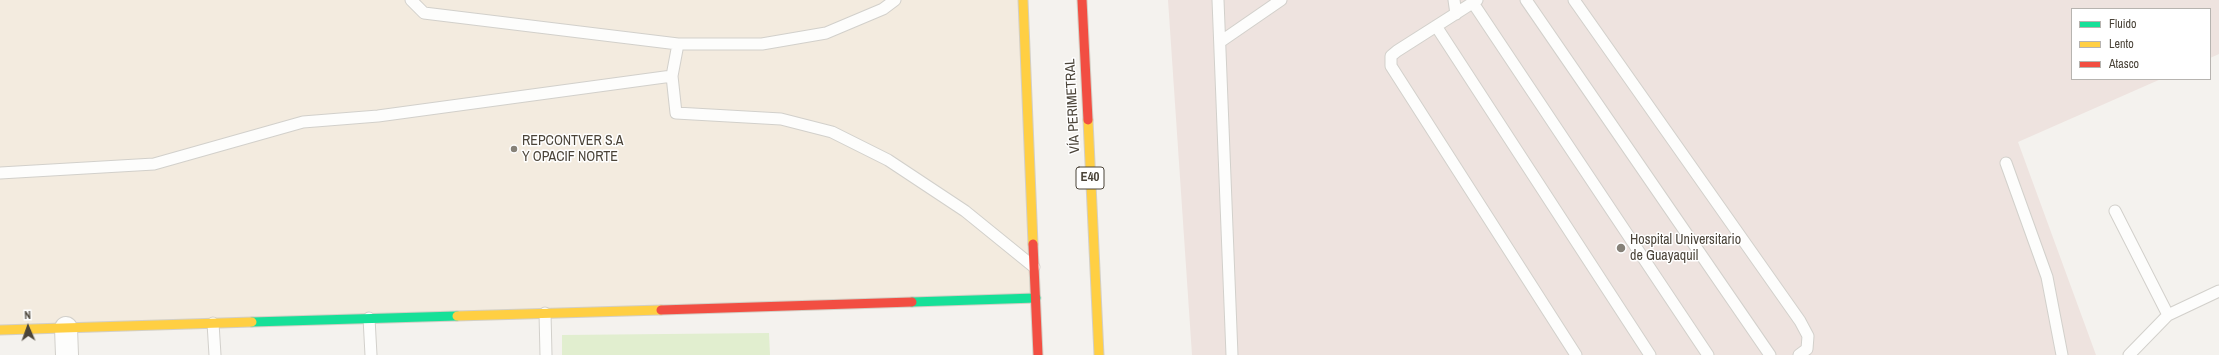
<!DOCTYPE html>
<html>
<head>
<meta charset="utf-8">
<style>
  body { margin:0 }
  #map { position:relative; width:2219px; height:355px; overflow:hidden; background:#f4f2ee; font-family:"Archivo Narrow",sans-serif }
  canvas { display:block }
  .legend { position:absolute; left:2071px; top:8px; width:140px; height:72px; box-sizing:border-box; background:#fff; border:1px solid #b7b4b0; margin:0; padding:5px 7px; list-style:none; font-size:12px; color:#4b4439 }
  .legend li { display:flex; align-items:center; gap:8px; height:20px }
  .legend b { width:20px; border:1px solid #b7b4b0 }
  .north { position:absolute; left:8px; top:307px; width:40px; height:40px; -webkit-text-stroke:3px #fff; paint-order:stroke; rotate:358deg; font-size:11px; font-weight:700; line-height:16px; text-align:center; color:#4b4439 }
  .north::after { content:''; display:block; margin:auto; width:14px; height:18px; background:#4b4439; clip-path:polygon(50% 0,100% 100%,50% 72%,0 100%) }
</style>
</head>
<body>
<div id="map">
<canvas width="2219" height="355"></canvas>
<ul class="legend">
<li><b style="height:5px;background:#16e098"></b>Fluido</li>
<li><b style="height:5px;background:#ffcf43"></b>Lento</li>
<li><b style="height:5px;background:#f24e42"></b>Atasco</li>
</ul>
<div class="north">N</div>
</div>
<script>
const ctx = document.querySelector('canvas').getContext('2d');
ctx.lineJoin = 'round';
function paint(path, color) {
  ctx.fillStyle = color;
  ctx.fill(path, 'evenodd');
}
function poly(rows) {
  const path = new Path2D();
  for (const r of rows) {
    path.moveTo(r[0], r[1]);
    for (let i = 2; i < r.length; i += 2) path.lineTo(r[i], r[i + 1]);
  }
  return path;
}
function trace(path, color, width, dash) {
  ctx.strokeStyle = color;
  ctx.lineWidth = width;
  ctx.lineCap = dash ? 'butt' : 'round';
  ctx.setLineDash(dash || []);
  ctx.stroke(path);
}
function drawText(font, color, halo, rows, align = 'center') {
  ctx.font = font + ' "Archivo Narrow",sans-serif';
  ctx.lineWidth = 3;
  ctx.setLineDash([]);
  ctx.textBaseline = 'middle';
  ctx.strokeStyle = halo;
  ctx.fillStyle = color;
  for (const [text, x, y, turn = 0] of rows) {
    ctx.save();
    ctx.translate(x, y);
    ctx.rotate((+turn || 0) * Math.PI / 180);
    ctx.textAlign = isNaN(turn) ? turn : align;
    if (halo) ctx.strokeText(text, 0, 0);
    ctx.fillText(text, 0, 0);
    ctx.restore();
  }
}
const commercial = poly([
  [0,0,1021,0,1034,298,0,331]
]);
const medical = poly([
  [1168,0,2219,0,2219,54,2210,58,2210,9,2072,9,2072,79,2161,79,2018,142,2096,355,1192,355]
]);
const green = poly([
  [769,333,770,355,562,355,562,335]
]);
const lane = poly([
  [411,0,424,13,678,44],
  [895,0,883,9,826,33,762,44,678,44,672,76,676,113,781,119,832,132,888,160,965,211,1034,267],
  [1218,0,1232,355],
  [1454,0,1456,14],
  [1477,0,1397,51,1391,56,1391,66,1576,355],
  [1526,0,1770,355],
  [1574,0,1800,321,1808,336,1807,349,1799,355],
  [1473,3,1708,355],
  [1436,26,1650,355],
  [1220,42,1281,0],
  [2006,163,2047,277,2062,355],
  [0,173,154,164,303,122,378,116,672,76],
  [2115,211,2168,315,2129,355],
  [545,313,546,355],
  [2168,315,2219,291],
  [369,318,371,355],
  [213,323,215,355]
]);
const street = poly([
  [66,328,67,355]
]);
const fast = poly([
  [912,302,1036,298],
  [252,322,457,316]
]);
const slow = poly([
  [1023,0,1033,244],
  [1088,120,1099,355],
  [457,316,661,310],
  [0,330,252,322]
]);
const jam = poly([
  [1082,0,1088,120],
  [1033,244,1038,355],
  [661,310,912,302]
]);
const markers = [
  [514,149,4,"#868178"],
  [1621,248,5,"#868178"]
];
const shields = [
  [1090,178,28]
];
const shieldNames = [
  ["E40",1090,178]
];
const streetNames = [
  ["VÍA PERIMETRAL",1073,106,-93]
];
const poiNames = [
  ["REPCONTVER S.A",522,141],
  ["Y OPACIF NORTE",522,157],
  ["Hospital Universitario",1630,240],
  ["de Guayaquil",1630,256]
];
paint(commercial, '#f3ebdf');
paint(medical, '#eee3df');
paint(green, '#e1eecf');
trace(lane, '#d2d0cb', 13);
trace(street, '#d2d0cb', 24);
trace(fast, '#d3cfc5', 11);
trace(slow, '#d3cfc5', 11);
trace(jam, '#d3cfc5', 11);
trace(lane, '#fdfdfc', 11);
trace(street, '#fdfdfc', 22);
trace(fast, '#16e098', 9);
trace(slow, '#ffcf43', 9);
trace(jam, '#f24e42', 9);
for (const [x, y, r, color] of markers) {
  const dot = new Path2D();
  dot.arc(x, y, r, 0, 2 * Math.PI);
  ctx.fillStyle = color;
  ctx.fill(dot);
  trace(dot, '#fff', 1.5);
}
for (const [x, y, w] of shields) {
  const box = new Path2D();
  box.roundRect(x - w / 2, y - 11, w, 22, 3);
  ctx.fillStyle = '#fff';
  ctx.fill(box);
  trace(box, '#4b4439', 1);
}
drawText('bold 13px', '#4b4439', null, shieldNames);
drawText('14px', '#4b4439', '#fff', streetNames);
drawText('14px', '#4b4439', '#fff', poiNames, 'left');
</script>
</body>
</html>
